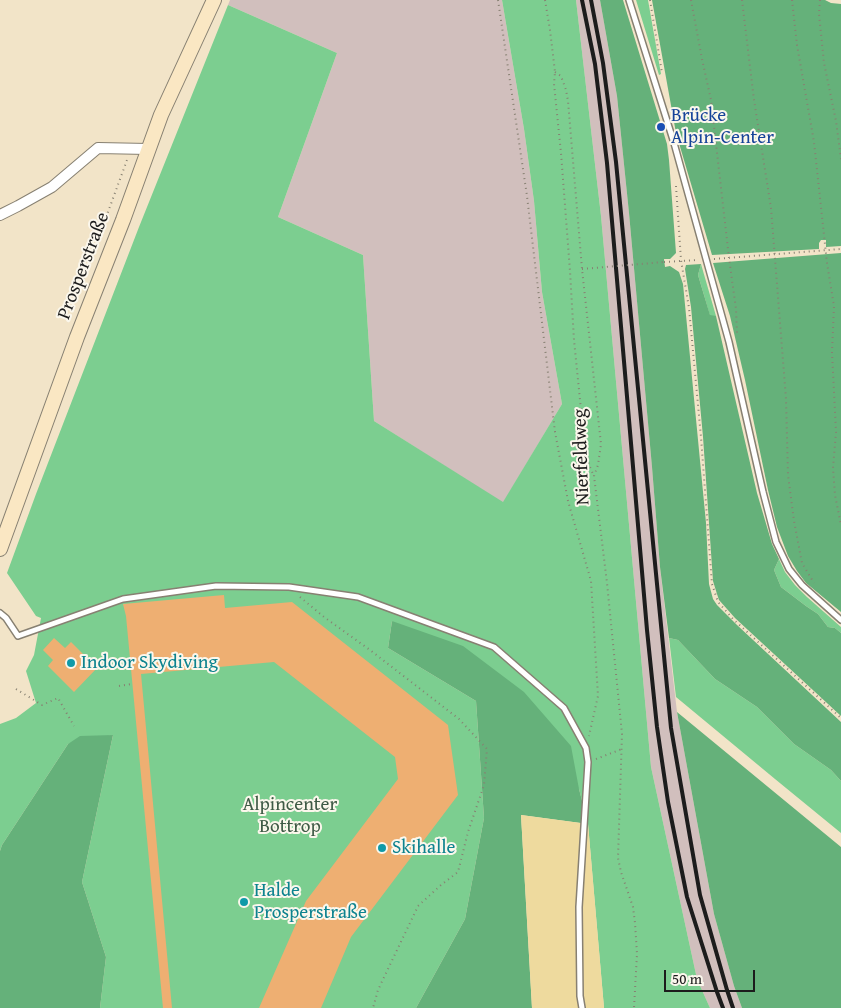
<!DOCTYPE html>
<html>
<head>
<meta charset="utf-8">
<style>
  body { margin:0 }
  #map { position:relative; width:841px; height:1008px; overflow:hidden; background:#f2e4c8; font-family:"Gentium Book Plus",serif }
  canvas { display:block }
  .scale { position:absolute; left:664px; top:970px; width:91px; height:22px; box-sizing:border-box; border:2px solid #1c1c1c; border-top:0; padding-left:6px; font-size:15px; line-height:18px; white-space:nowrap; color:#1c1c1c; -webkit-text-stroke:4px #fbf7ec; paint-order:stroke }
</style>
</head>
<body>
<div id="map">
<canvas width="841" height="1008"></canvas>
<div class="scale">50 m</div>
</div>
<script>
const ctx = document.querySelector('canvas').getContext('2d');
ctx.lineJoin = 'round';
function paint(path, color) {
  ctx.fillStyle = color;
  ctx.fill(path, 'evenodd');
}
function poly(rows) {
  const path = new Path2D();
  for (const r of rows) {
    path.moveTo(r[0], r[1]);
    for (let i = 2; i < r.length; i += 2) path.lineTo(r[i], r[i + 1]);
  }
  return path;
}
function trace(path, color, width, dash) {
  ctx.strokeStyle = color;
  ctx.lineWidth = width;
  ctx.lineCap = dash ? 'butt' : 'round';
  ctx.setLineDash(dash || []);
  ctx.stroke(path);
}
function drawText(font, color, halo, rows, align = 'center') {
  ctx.font = font + ' "Gentium Book Plus",serif';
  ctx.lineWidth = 4;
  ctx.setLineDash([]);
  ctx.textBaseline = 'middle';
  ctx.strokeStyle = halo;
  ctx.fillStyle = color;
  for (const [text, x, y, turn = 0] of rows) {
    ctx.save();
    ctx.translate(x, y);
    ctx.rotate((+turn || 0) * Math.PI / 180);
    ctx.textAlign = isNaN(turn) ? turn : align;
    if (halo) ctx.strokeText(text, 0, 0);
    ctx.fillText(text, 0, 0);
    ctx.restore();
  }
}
const industrial = poly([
  [230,0,502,0,524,129,534,201,542,292,562,404,503,503,374,421,363,255,278,217,337,53,228,5],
  [576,0,600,0,617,96,629,213,652,467,660,567,677,712,714,914,734,986,742,1008,710,1008,697,979,651,767,601,216]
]);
const green = poly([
  [502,0,576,0,601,216,651,767,697,979,710,1008,604,1008,588,824,579,789,392,621,388,648,476,701,484,818,465,919,416,1008,100,1008,106,957,82,882,113,735,68,744,2,845,0,851,0,724,16,718,36,703,26,671,34,655,41,618,36,616,7,573,36,494,139,227,228,5,337,53,278,217,363,255,374,421,503,502,562,404,542,292,534,201,524,129],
  [636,0,648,0,661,74,659,75],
  [701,264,716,316,710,316,704,295,698,275],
  [779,559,785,572,795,585,807,597,841,627,841,633,835,628,828,627,818,614,806,606,781,587,774,570],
  [669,638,678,640,715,679,757,707,794,744,831,770,841,781,841,833,775,779,676,697]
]);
const forest = poly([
  [600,0,623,0,667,144,669,160,676,253,670,259,664,259,665,267,670,266,679,272,683,284,706,523,709,584,713,599,717,605,737,625,841,722,841,781,831,770,794,744,757,707,715,679,678,640,669,638,660,567,652,467,629,213,617,96],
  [652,0,825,0,831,3,841,4,841,246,826,247,826,240,821,240,819,243,819,249,712,255,676,133],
  [841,253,841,612,806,583,797,571,788,556,777,527,768,490,745,380,730,316,713,263],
  [701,264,698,275,710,315,716,316,757,493,772,544,779,559,774,570,781,587,806,606,818,614,828,627,835,628,841,633,841,716,735,618,719,600,717,594,713,581,703,437,691,307,685,269,686,265],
  [392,621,463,646,524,692,571,746,579,789,588,824,521,815,532,1008,416,1008,465,919,484,818,476,701,388,648],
  [677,712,841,847,841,1008,742,1008,734,986,714,914],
  [113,735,82,882,106,957,100,1008,0,1008,0,851,2,845,68,744,80,736]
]);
const sand = poly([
  [521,815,588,824,604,1008,532,1008]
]);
const building = poly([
  [224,595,225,608,292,602,448,725,458,795,351,937,321,1008,259,1008,306,901,398,779,395,757,274,662,141,674,172,1008,163,1008,126,616,123,604],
  [54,638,65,648,71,642,97,668,74,692,48,666,53,660,43,650]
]);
const path = poly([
  [498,0,527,196,555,432,568,501,591,581,598,696,589,736],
  [545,0,550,30,555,72,554,84,561,153,570,271,574,340,581,410,589,465,594,476],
  [650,0,662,73],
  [691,0,702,59,711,100,729,258,736,309,737,333],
  [742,0,754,100,771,208,786,399,788,475,794,521,802,563,814,583],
  [792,0,797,45,814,142,827,263,834,306,832,352,836,432,833,468,835,495,841,525],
  [820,0,819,14,824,63,836,121,841,159],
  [555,72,561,76,566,90,568,101,582,269,601,444,598,465,594,476,607,583,622,734,618,858,621,872,633,907,635,923,637,954,634,1008],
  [676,186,681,260,689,308,701,437,712,584,718,602,733,619,841,718],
  [714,259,841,249],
  [664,262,697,260],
  [70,316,127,160],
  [300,597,324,617,370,650,459,719,487,749,484,785,468,832,458,872,441,885,418,906,378,990,373,1008],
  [119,686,132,684],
  [16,689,42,705,58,698,74,726],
  [596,759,622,749]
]);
const service = poly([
  [629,0,674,143,729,342,763,492,776,542,789,569,802,585,841,620],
  [0,613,6,618,18,636,123,599,216,586,289,587,358,597,494,647,564,708,586,748,588,762,579,907,580,996,582,1008]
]);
const minor = poly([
  [0,215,18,206,52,187,98,148,148,149]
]);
const secondary = poly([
  [0,549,77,337,123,220,161,115,214,0]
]);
const rail = poly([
  [582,0,595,64,607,163,647,630,657,727,668,802,687,897,717,992,723,1008],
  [591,0,603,63,616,162,671,728,700,895,727,990,733,1008]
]);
const pathBridge = poly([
  [582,269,664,262]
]);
const markers = [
  [661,127,5,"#1a4fb4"],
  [71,663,5,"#0f9aa8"],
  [382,848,5,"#0f9aa8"],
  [244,902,5,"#0f9aa8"]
];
const transitNames = [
  ["Brücke",671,116],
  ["Alpin-Center",671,138]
];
const streetNames = [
  ["Prosperstraße",84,266,-69],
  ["Nierfeldweg",582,457,-92]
];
const cultureNames = [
  ["Indoor Skydiving",81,663],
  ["Skihalle",392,848],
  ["Halde",254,891],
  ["Prosperstraße",254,913]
];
const parkNames = [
  ["Alpincenter",290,805],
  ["Bottrop",290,827]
];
paint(industrial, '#d1bfbd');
paint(green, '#7cce90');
paint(forest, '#65b17a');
paint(sand, '#eeda9e');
paint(building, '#eeaf72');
trace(service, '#878072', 8);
trace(minor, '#878072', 12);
trace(secondary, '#878072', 16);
trace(path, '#878072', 2, [1, 4]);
trace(service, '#fff', 5);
trace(minor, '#fff', 10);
trace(secondary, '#fae7c3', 14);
trace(rail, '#1c1c1c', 4);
trace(pathBridge, '#878072', 2, [1, 4]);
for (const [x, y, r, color] of markers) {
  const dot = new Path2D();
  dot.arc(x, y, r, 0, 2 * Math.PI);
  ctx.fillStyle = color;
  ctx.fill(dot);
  trace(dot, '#fbf7ec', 2);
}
drawText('19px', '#164399', '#fbf7ec', transitNames, 'left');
drawText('19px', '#1c1c1c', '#fbf7ec', streetNames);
drawText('19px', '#0d838f', '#fbf7ec', cultureNames, 'left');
drawText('19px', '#3e5a45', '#fbf7ec', parkNames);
</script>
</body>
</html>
